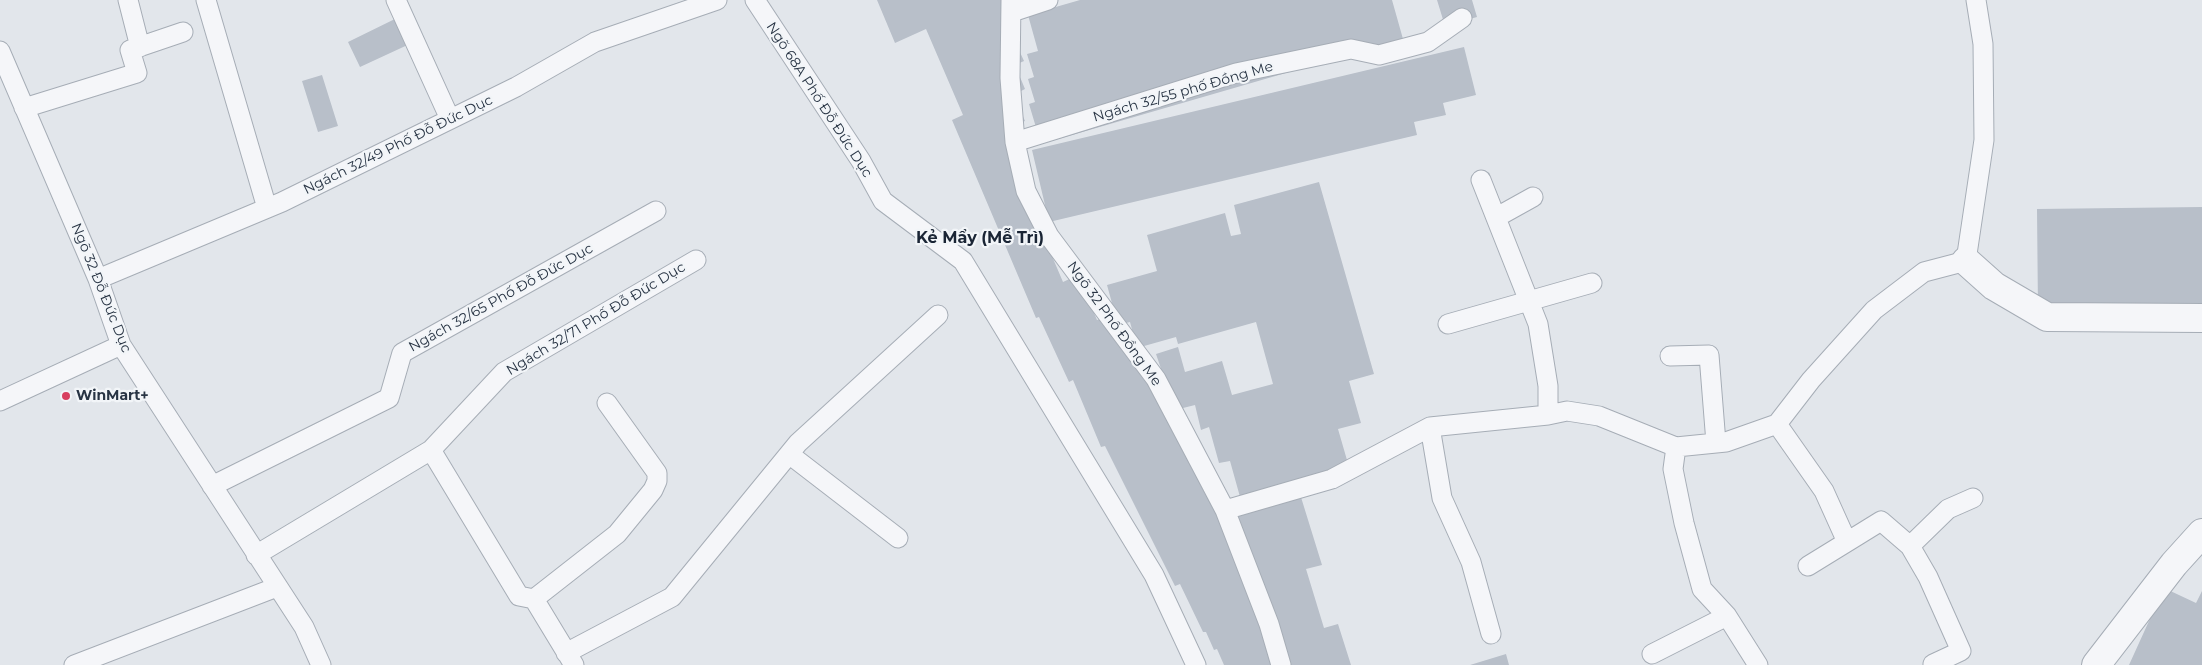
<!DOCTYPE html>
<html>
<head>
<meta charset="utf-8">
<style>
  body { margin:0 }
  canvas { display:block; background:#e2e6eb }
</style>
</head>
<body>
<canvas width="2202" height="665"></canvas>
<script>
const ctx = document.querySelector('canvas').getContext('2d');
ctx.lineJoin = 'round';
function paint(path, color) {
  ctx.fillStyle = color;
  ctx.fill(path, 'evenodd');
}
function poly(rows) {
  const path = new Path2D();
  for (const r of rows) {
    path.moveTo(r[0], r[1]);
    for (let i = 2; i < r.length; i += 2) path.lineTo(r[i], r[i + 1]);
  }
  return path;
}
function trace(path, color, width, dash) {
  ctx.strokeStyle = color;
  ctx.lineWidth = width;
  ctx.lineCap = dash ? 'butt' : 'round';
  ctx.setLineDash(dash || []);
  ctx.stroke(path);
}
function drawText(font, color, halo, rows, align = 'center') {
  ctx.font = font + ' Montserrat,sans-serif';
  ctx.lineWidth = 4.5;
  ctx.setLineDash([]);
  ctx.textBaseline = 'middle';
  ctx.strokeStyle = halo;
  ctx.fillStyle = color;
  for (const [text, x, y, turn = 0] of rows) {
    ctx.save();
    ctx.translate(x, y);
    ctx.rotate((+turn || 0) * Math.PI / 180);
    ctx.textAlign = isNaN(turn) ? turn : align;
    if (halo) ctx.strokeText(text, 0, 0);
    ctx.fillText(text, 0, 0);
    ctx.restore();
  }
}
const building = poly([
  [877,0,1008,0,1021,33,1013,37,1024,61,1015,65,1025,89,1013,95,1025,121,1007,128,1034,214,1063,282,1078,275,1097,320,1106,317,1134,355,1145,381,1154,377,1186,438,1280,665,1224,665,1217,649,1214,650,1206,632,1203,632,1180,584,1175,586,1105,446,1101,447,1073,380,1069,382,1039,317,1036,318,952,120,963,115,926,29,895,43],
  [1080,0,1392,0,1403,39,1041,144,1029,104,1035,102,1028,79,1034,77,1027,54,1038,51,1028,15],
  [1437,0,1472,0,1477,17,1445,26],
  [401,16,414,42,360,67,348,42],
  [1464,47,1476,95,1443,103,1446,115,1414,122,1417,135,1049,222,1032,150],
  [322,75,338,126,318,132,302,81],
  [1319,182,1374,374,1349,381,1361,423,1338,429,1349,467,1242,504,1230,461,1219,463,1209,427,1201,430,1195,405,1175,410,1156,354,1178,347,1185,372,1222,361,1232,395,1273,384,1256,322,1178,344,1176,337,1137,348,1130,322,1118,325,1107,285,1157,271,1147,235,1225,213,1231,236,1241,234,1234,205],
  [2202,207,2202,309,2038,312,2037,209],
  [1300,494,1322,565,1306,569,1324,628,1338,624,1351,665,1283,665,1237,512],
  [2164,588,2196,603,2202,591,2202,665,2129,665],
  [1506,654,1509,665,1470,665]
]);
const service = poly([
  [128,0,140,47],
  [206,0,267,208],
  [396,0,450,119],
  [755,0,861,161,883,201,963,261,1154,575,1196,665],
  [1011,0,1010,78,1015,142,1026,191,1049,236,1156,379,1225,510,1269,624,1281,665],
  [1012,12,1048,0],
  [0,51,98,279,121,345,304,627,321,665],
  [24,108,137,73,130,50,183,32],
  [1015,142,1236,73,1351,49,1379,55,1428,42,1462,18],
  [1481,180,1538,324,1548,386,1548,415],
  [1497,217,1533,197],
  [98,279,282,202,516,87,595,42,717,0],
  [1448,324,1592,283],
  [1670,356,1709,355,1716,443],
  [0,401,121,345],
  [1777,424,1824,491,1847,542,1881,521,1910,546,1928,577,1961,651,1933,664],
  [1430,427,1442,498,1471,562,1491,634],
  [1676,447,1673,469,1684,523,1702,589,1727,616,1758,665],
  [431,450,519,596,534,599],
  [789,454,898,538],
  [212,486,389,398,402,353,656,211],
  [1225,510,1332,479,1430,427,1548,415,1567,411,1599,416,1676,447,1726,442,1777,424,1811,380,1874,310,1924,272,1966,261,1984,140,1983,44,1976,0],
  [1910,546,1948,509,1973,498],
  [256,555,431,450,504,372,696,260],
  [1808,566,1847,542],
  [534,599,617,534,653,490,657,481,657,473,607,403],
  [534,599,574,665],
  [566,653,672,597,798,443,938,315],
  [1652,654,1727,616],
  [74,665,277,587]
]);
const minor = poly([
  [1966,261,1994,286,2047,317,2202,318],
  [2096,665,2174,564,2202,533]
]);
const markers = [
  [66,396,5,"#d83f5f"]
];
const streetNames = [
  ["Ngách 32/55 phố Đồng Me",1183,92,-16],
  ["Ngõ 68A Phố Đỗ Đức Dục",819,100,57],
  ["Ngách 32/49 Phố Đỗ Đức Dục",398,145,-26],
  ["Ngõ 32 Đỗ Đức Dục",101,288,68],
  ["Ngách 32/65 Phố Đỗ Đức Dục",501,298,-29],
  ["Ngách 32/71 Phố Đỗ Đức Dục",596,319,-31],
  ["Ngõ 32 Phố Đồng Me",1114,324,54]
];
const poiNames = [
  ["WinMart+",76,396]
];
const quarterNames = [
  ["Kẻ Mẩy (Mễ Trì)",980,238]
];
paint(building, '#b8bfc9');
trace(service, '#a6adb6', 21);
trace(minor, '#a6adb6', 30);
trace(service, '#f5f6f9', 19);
trace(minor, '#f5f6f9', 28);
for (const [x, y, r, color] of markers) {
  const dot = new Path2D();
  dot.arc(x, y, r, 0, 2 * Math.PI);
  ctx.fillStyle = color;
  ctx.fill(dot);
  trace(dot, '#f2f5f8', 2);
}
drawText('14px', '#283444', '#f2f5f8', streetNames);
drawText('bold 14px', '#283444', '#f2f5f8', poiNames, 'left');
drawText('bold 16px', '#1a2535', '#f2f5f8', quarterNames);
</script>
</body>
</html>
